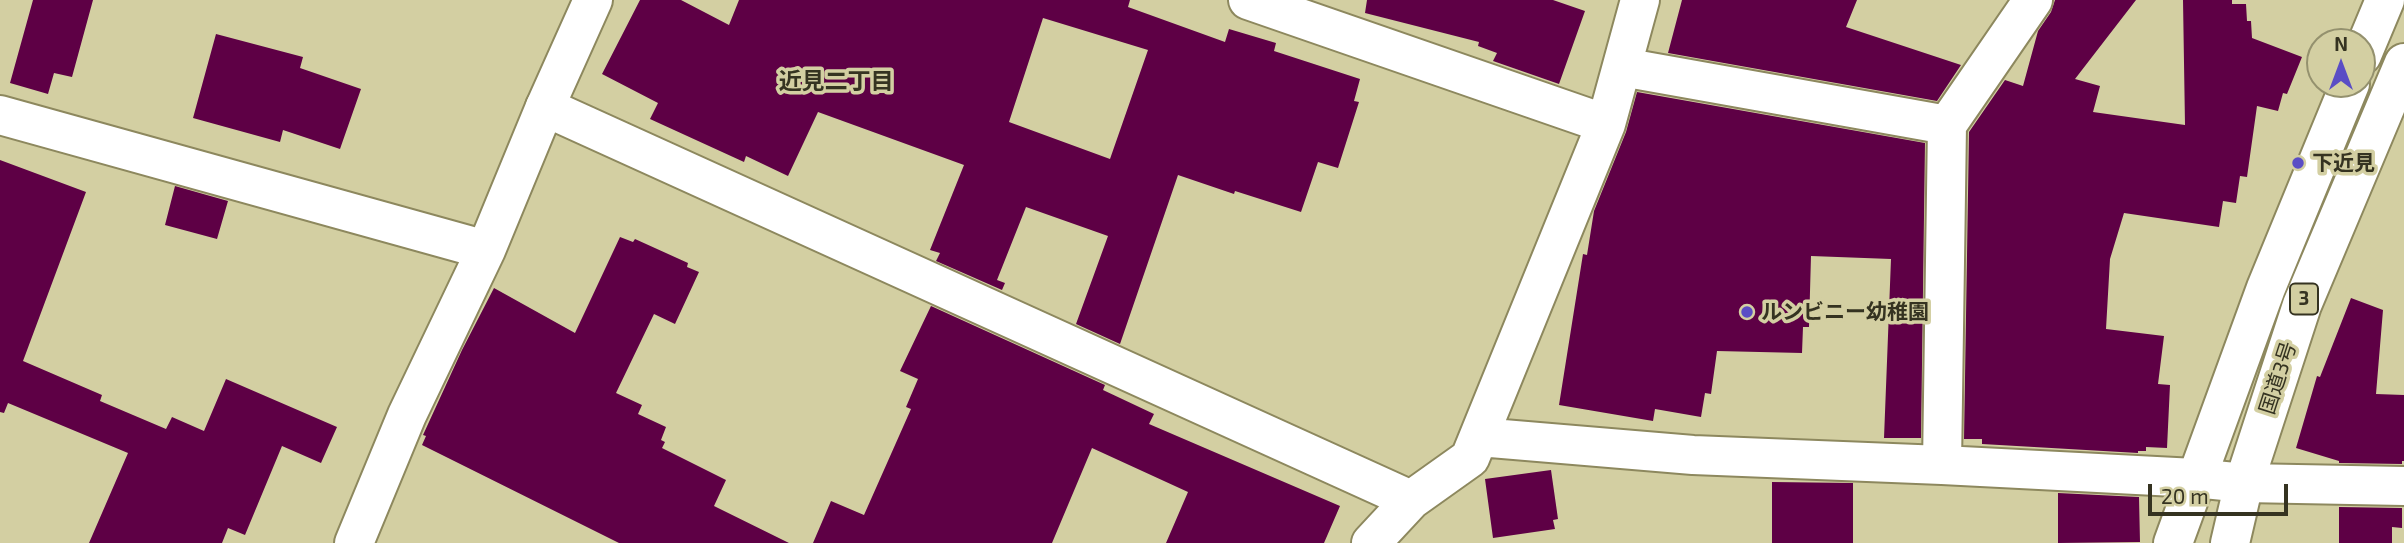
<!DOCTYPE html>
<html>
<head>
<meta charset="utf-8">
<style>
  body { margin:0 }
  #map { position:relative; width:2404px; height:543px; overflow:hidden; background:#d3cfa2; font-family:"Exo 2",sans-serif }
  canvas { display:block }
  .north { position:absolute; left:2306px; top:28px; width:70px; height:70px; box-sizing:border-box; background:#d3cfa2; border:2px solid #94916e; border-radius:50%; rotate:0deg; font-size:19px; font-weight:700; line-height:28px; text-align:center; color:#353321 }
  .north::after { content:''; display:block; margin:auto; width:24px; height:32px; background:#5a4dc5; clip-path:polygon(50% 0,100% 100%,50% 72%,0 100%) }
  .scale { position:absolute; left:2148px; top:484px; width:140px; height:32px; box-sizing:border-box; border:4px solid #353321; border-top:0; padding-left:9px; font-size:21px; line-height:24px; white-space:nowrap; color:#353321; -webkit-text-stroke:5px #d3cfa2; paint-order:stroke }
</style>
</head>
<body>
<div id="map">
<canvas width="2404" height="543"></canvas>
<div class="north">N</div>
<div class="scale">20 m</div>
</div>
<script>
const ctx = document.querySelector('canvas').getContext('2d');
ctx.lineJoin = 'round';
function paint(path, color) {
  ctx.fillStyle = color;
  ctx.fill(path, 'evenodd');
}
function poly(rows) {
  const path = new Path2D();
  for (const r of rows) {
    path.moveTo(r[0], r[1]);
    for (let i = 2; i < r.length; i += 2) path.lineTo(r[i], r[i + 1]);
  }
  return path;
}
function trace(path, color, width, dash) {
  ctx.strokeStyle = color;
  ctx.lineWidth = width;
  ctx.lineCap = dash ? 'butt' : 'round';
  ctx.setLineDash(dash || []);
  ctx.stroke(path);
}
function drawText(font, color, halo, rows, align = 'center') {
  ctx.font = font + ' "Exo 2","Noto Sans JP",sans-serif';
  ctx.lineWidth = 7;
  ctx.setLineDash([]);
  ctx.textBaseline = 'middle';
  ctx.strokeStyle = halo;
  ctx.fillStyle = color;
  for (const [text, x, y, turn = 0] of rows) {
    ctx.save();
    ctx.translate(x, y);
    ctx.rotate((+turn || 0) * Math.PI / 180);
    ctx.textAlign = isNaN(turn) ? turn : align;
    if (halo) ctx.strokeText(text, 0, 0);
    ctx.fillText(text, 0, 0);
    ctx.restore();
  }
}
const building = poly([
  [33,0,93,0,72,77,54,73,48,94,10,83],
  [640,0,681,0,729,25,739,0,1130,0,1128,7,1225,42,1229,29,1276,43,1274,51,1360,79,1354,101,1359,102,1338,168,1318,162,1301,212,1235,191,1234,194,1178,175,1120,344,1076,324,1108,236,1026,207,997,280,1005,283,1002,290,936,261,940,253,930,250,964,165,818,112,788,176,746,156,744,162,650,119,658,103,602,74],
  [1043,18,1148,50,1110,159,1009,122],
  [1367,0,1553,0,1585,11,1559,84,1493,61,1497,53,1478,46,1479,42,1365,13],
  [1682,0,1857,0,1846,27,1961,65,1937,101,1668,53],
  [2055,0,2136,0,2075,79,2100,86,2093,112,2185,125,2183,0,2232,0,2232,4,2246,4,2247,21,2251,21,2252,38,2302,57,2287,94,2283,93,2278,111,2257,106,2247,177,2240,176,2236,203,2223,201,2219,227,2124,213,2110,259,2106,329,2164,336,2158,384,2170,385,2167,448,2146,447,2146,451,2138,451,2138,453,1982,444,1982,439,1964,439,1969,132,2005,80,2023,86,2038,31,2051,12],
  [216,34,303,57,300,68,361,89,340,149,283,130,280,142,193,118],
  [1637,92,1925,143,1921,438,1884,438,1891,259,1811,256,1809,327,1803,327,1802,353,1717,351,1711,394,1705,393,1701,417,1655,409,1653,421,1559,405,1583,254,1587,255,1594,211,1626,132],
  [0,160,86,192,23,361,102,395,100,401,166,429,172,417,204,431,226,379,337,427,321,463,282,446,245,535,228,528,222,543,89,543,128,453,8,403,4,413,0,412],
  [175,186,228,201,217,239,165,225],
  [620,237,633,242,635,239,688,263,687,267,699,272,675,324,654,314,616,393,642,405,638,414,666,427,661,440,665,442,662,448,726,480,714,506,789,543,619,543,422,445,426,436,423,435,462,350,494,288,575,333],
  [2351,298,2383,310,2376,394,2404,395,2404,461,2402,461,2402,464,2339,463,2339,461,2296,448,2317,376,2320,377],
  [931,306,1105,385,1103,390,1154,414,1149,424,1340,506,1324,543,1166,543,1188,492,1092,448,1052,543,813,543,831,501,864,515,911,409,906,407,918,379,900,371],
  [1551,470,1558,519,1553,520,1555,529,1493,538,1485,479],
  [1772,482,1853,483,1853,543,1772,543],
  [2058,493,2139,497,2140,542,2058,543],
  [2339,507,2402,508,2402,528,2392,527,2392,543,2339,543]
]);
const minor = poly([
  [1248,0,1606,124],
  [1622,67,1947,125,1942,465],
  [545,107,1411,500],
  [1947,125,2033,0],
  [1479,437,1693,455,1942,465,2195,478,2244,483,2404,486],
  [1371,543,1411,500,1470,458,1606,124,1640,0]
]);
const tertiary = poly([
  [0,115,486,250],
  [354,543,407,415,486,250,545,107,593,0]
]);
const trunk = poly([
  [2362,55,2385,0],
  [2173,543,2266,288,2350,84],
  [2230,543,2244,483,2302,305,2404,63]
]);
const markers = [
  [2298,163,7,"#5a4dc5"],
  [1747,312,7,"#5a4dc5"]
];
const shields = [
  [2304,299,28]
];
const shieldNames = [
  ["3",2304,299]
];
const poiNames = [
  ["下近見",2312,163],
  ["ルンビニー幼稚園",1761,312]
];
const streetNames = [
  ["国道3号",2278,378,-72]
];
const neighbourhoodNames = [
  ["近見二丁目",836,81]
];
paint(building, '#5e0045');
trace(minor, '#8d885e', 42);
trace(tertiary, '#8d885e', 42);
trace(trunk, '#8d885e', 42);
trace(minor, '#fff', 38);
trace(tertiary, '#fff', 38);
trace(trunk, '#fff', 38);
for (const [x, y, r, color] of markers) {
  const dot = new Path2D();
  dot.arc(x, y, r, 0, 2 * Math.PI);
  ctx.fillStyle = color;
  ctx.fill(dot);
  trace(dot, '#d3cfa2', 2.5);
}
for (const [x, y, w] of shields) {
  const box = new Path2D();
  box.roundRect(x - w / 2, y - 15.5, w, 31, 5);
  ctx.fillStyle = '#d3cfa2';
  ctx.fill(box);
  trace(box, '#353321', 2);
}
drawText('bold 19px', '#353321', null, shieldNames);
drawText('bold 21px', '#353321', '#d3cfa2', poiNames, 'left');
drawText('21px', '#353321', '#d3cfa2', streetNames);
drawText('bold 23px', '#353321', '#d3cfa2', neighbourhoodNames);
</script>
</body>
</html>
